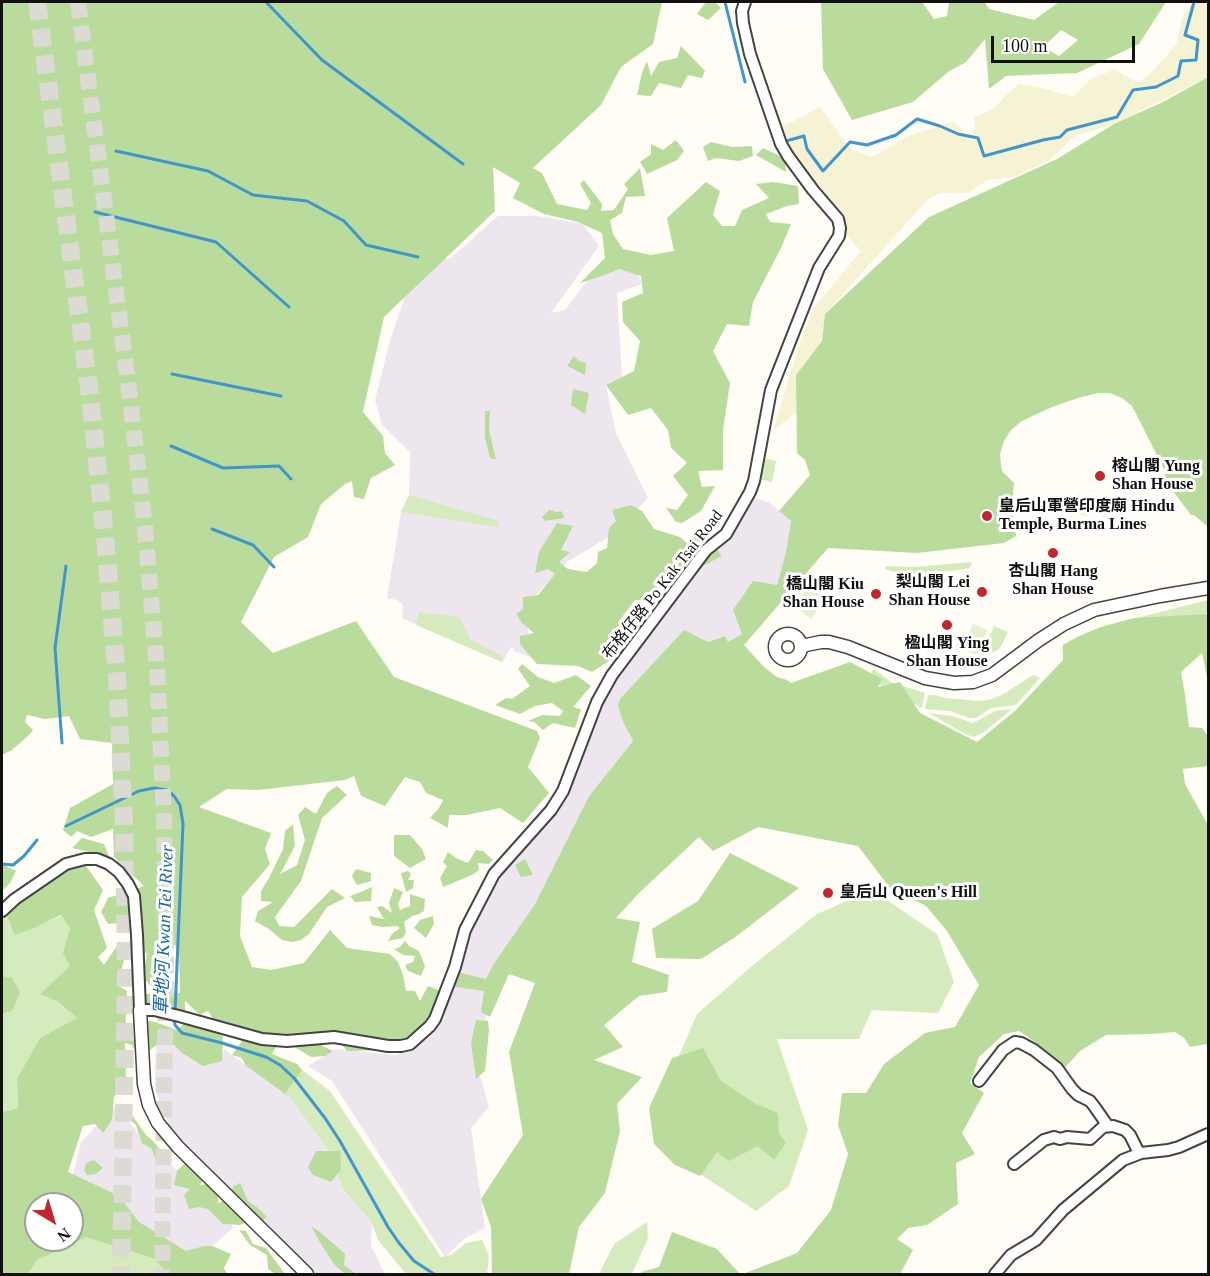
<!DOCTYPE html>
<html>
<head>
<meta charset="utf-8">
<style>
  body { margin:0 }
  #map { position:relative; width:1210px; height:1276px; overflow:hidden; background:#fffdf5; font-family:"Times New Roman",serif }
  canvas { display:block }
  .frame { position:absolute; inset:0; border:3px solid #111; pointer-events:none }
  .north { position:absolute; left:24px; top:1192px; width:60px; height:60px; box-sizing:border-box; background:#fff; border:2px solid #a0a0a0; border-radius:50%; rotate:142deg; font-size:16px; font-weight:700; line-height:24px; text-align:center; color:#111 }
  .north::after { content:''; display:block; margin:auto; width:21px; height:27px; background:#c4262e; clip-path:polygon(50% 0,100% 100%,50% 72%,0 100%) }
  .scale { position:absolute; left:991px; top:36px; width:144px; height:27px; box-sizing:border-box; border:3px solid #111; border-top:0; padding-left:8px; font-size:18px; line-height:21px; white-space:nowrap; color:#111; -webkit-text-stroke:4px #fff; paint-order:stroke }
</style>
</head>
<body>
<div id="map">
<canvas width="1210" height="1276"></canvas>
<div class="frame"></div>
<div class="north">N</div>
<div class="scale">100 m</div>
</div>
<script>
const ctx = document.querySelector('canvas').getContext('2d');
ctx.lineJoin = 'round';
function paint(path, color) {
  ctx.fillStyle = color;
  ctx.fill(path, 'evenodd');
}
function poly(rows) {
  const path = new Path2D();
  for (const r of rows) {
    if (r.length === 3) {
      path.moveTo(r[0] + r[2], r[1]);
      path.arc(r[0], r[1], r[2], 0, 2 * Math.PI);
      continue;
    }
    path.moveTo(r[0], r[1]);
    for (let i = 2; i < r.length; i += 2) path.lineTo(r[i], r[i + 1]);
  }
  return path;
}
function trace(path, color, width, dash) {
  ctx.strokeStyle = color;
  ctx.lineWidth = width;
  ctx.lineCap = dash ? 'butt' : 'round';
  ctx.setLineDash(dash || []);
  ctx.stroke(path);
}
function drawText(font, color, halo, rows, align = 'center') {
  ctx.font = font + ' "Times New Roman","Noto Sans SC",serif';
  ctx.lineWidth = 6;
  ctx.setLineDash([]);
  ctx.textBaseline = 'middle';
  ctx.strokeStyle = halo;
  ctx.fillStyle = color;
  for (const [text, x, y, turn = 0] of rows) {
    ctx.save();
    ctx.translate(x, y);
    ctx.rotate((+turn || 0) * Math.PI / 180);
    ctx.textAlign = isNaN(turn) ? turn : align;
    if (halo) ctx.strokeText(text, 0, 0);
    ctx.fillText(text, 0, 0);
    ctx.restore();
  }
}
const industrial = poly([
  [498,216,538,216,583,224,599,246,551,313,565,310,587,281,619,269,638,274,642,284,617,293,622,377,606,385,616,433,648,498,612,535,567,562,532,599,528,627,531,657,514,651,512,646,502,662,402,618,403,608,402,603,397,600,387,598,401,512,409,495,410,452,382,425,375,400,391,337,414,270,452,257],
  [753,497,770,503,791,521,786,552,777,585,743,634,728,643,725,636,708,642,618,706,623,722,633,741,589,796,535,904,494,965,499,969,475,1057,489,1107,471,1128,485,1228,465,1238,445,1257,332,1081,308,1066,335,1049,396,1055,416,1045,443,1014,473,929,495,882,568,791,586,740,614,683],
  [156,1025,208,1060,225,1050,289,1097,331,1154,342,1188,372,1223,371,1245,385,1274,311,1274,173,1137,155,1089],
  [114,1108,234,1227,212,1246,189,1259,72,1179,81,1142]
]);
const farmland = poly([
  [1194,2,1208,2,1208,77,1114,124,1075,136,1050,160,1015,177,988,180,967,193,941,193,928,199,825,314,822,341,796,375,797,412,773,431,799,345,815,306,861,251,846,235,833,205,792,154,779,127,796,120,820,107,852,150,872,157,908,136,954,122,973,140,975,117,993,109,1006,95,1019,84,1042,88,1073,97,1091,79,1115,69,1137,83,1150,74,1176,45,1183,15]
]);
const green = poly([
  [763,458,776,461,772,482,759,479],
  [1078,494,1085,501,1088,507,1087,516,1077,512,1071,504,1069,499],
  [409,495,499,521,498,527,401,512],
  [972,562,970,568,952,571,920,573,909,576,885,569,886,566,914,567],
  [1208,600,1208,612,1170,635,1066,654,1062,650,1063,645,1077,637,1101,627],
  [419,612,459,617,471,640,500,655,503,660,502,662,416,625],
  [994,626,1008,632,1000,648,994,652,991,652,984,650],
  [874,669,891,682,925,693,922,708,872,680,872,671],
  [1033,675,1040,678,1016,705,991,708,976,718,970,718,950,711,925,709,928,695,934,695,946,698,978,701,988,700,1002,695],
  [1012,709,984,732,974,737,965,734,929,713,952,716,973,723,995,711],
  [872,890,937,934,954,982,938,1013,872,1010,859,1039,777,1039,808,1130,789,1186,756,1211,667,1152,653,1116,697,1014,752,966,817,914],
  [4,908,14,935,64,915,70,928,64,950,70,966,57,1001,77,1018,17,1079,18,1108,2,1112,2,1014,12,1011,2,977,2,912],
  [302,1070,330,1091,441,1257,451,1255,466,1243,482,1240,489,1256,487,1274,406,1274,378,1240,372,1223,342,1188,331,1154,289,1097,282,1092],
  [647,1222,648,1238,632,1274,599,1274,614,1244],
  [86,1237,164,1256,184,1274,24,1274,42,1251]
]);
const forest = poly([
  [2,2,662,2,653,44,621,67,601,105,533,168,542,173,557,204,587,210,591,203,580,184,584,180,602,204,601,211,614,210,628,189,624,184,640,168,645,196,626,197,622,213,610,220,613,234,623,249,651,255,674,251,667,218,706,182,720,191,713,215,722,226,735,226,742,210,769,198,756,184,773,182,798,186,799,204,787,206,766,214,770,222,791,224,781,248,753,302,749,326,727,324,713,351,730,383,723,430,723,470,698,471,702,487,715,486,701,511,682,523,676,522,666,508,677,510,688,495,673,476,687,463,671,448,668,430,651,408,628,415,606,385,634,371,640,341,623,322,622,302,643,293,641,276,619,269,605,275,580,283,605,258,602,233,578,222,544,214,513,198,520,183,493,167,495,211,384,317,363,412,383,436,385,453,395,465,371,478,364,499,354,497,352,481,345,484,321,504,308,537,274,557,241,622,273,653,356,621,394,677,537,731,540,738,528,767,549,793,523,823,500,808,467,815,449,815,448,828,430,818,439,808,443,800,426,793,420,782,405,777,385,806,361,796,354,776,345,780,258,790,227,789,199,807,271,833,265,849,270,864,242,897,240,936,252,967,271,970,304,963,330,930,347,948,390,954,398,962,403,975,406,991,415,991,420,1001,428,986,441,991,441,1016,416,1045,397,1050,347,1051,330,1031,321,1045,333,1051,325,1056,311,1057,291,1045,277,1045,272,1054,297,1064,302,1070,285,1094,245,1065,242,1058,232,1055,244,1038,218,1027,208,1011,200,1015,185,1001,185,1016,179,1021,156,1016,146,1006,146,994,180,993,179,950,172,942,159,941,173,957,162,959,151,986,143,977,147,953,131,950,130,922,108,924,101,912,108,898,144,886,114,857,113,829,91,837,77,831,71,837,63,830,70,808,113,784,112,743,80,739,69,716,45,719,27,715,25,722,33,730,29,735,12,750,2,755],
  [706,2,715,2,721,8,708,20,697,14],
  [821,2,922,2,934,19,947,16,949,2,985,2,989,9,1034,20,1059,2,1166,2,1139,44,1077,73,1006,76,989,89,985,39,966,62,948,72,913,102,852,120,823,69],
  [1061,30,1078,40,1059,56,1043,47],
  [681,46,705,71,702,78,688,75,681,88,659,83,651,96,637,95,642,73,647,61,651,76,659,62,677,58],
  [1208,77,1208,527,1194,515,1191,515,1163,478,1166,473,1132,406,1122,398,1110,393,1098,393,1078,398,1052,407,1022,421,1011,430,1004,441,1000,454,1001,465,1002,471,1014,483,1012,506,1016,536,1004,543,917,553,828,548,744,645,764,667,777,677,787,680,791,683,850,662,882,679,878,687,900,682,920,713,977,742,1015,711,1063,660,1063,645,1077,637,1101,627,1134,618,1208,614,1208,682,1202,653,1181,672,1185,695,1189,727,1202,728,1208,736,1208,766,1183,769,1185,784,1208,825,1208,1044,1190,1047,1184,1038,1175,1032,1151,1034,1106,1035,1080,1051,1063,1070,1042,1059,1039,1045,1019,1031,1004,1034,979,1057,970,1083,984,1093,962,1133,975,1154,956,1163,958,1204,927,1225,908,1228,897,1239,913,1250,900,1274,743,1274,797,1253,831,1210,848,1154,838,1125,842,1093,866,1093,884,1064,925,1033,955,1027,979,985,947,931,926,906,890,888,858,846,758,827,713,851,699,837,639,893,616,918,640,922,632,962,669,975,667,992,639,996,604,1025,623,1047,594,1060,642,1077,617,1104,620,1131,605,1193,579,1227,569,1274,492,1274,491,1227,481,1199,523,1135,509,1052,535,983,509,974,490,1017,481,1012,484,991,449,986,457,972,486,979,493,965,535,904,589,796,633,741,623,722,618,706,620,699,684,630,708,642,725,636,728,642,742,634,733,610,753,581,777,585,786,552,791,521,779,511,810,475,805,460,797,453,796,375,822,341,825,314,929,217,1057,159,1114,124,1163,102],
  [676,140,684,151,677,160,647,174,640,162,651,154,651,144,663,150],
  [711,142,732,147,752,146,753,156,739,161,716,158,708,161,703,147],
  [763,148,778,155,785,160,786,172,756,155],
  [574,356,579,361,586,363,585,375,567,366],
  [573,389,589,393,585,414,571,405],
  [485,411,490,411,489,430,496,459,490,458,485,438],
  [631,505,642,511,654,529,680,537,689,545,701,529,722,556,691,572,668,577,657,586,663,592,658,604,652,601,635,600,619,621,625,639,617,645,621,653,592,672,578,666,537,664,520,644,520,636,534,633,522,623,516,614,523,609,523,597,538,595,555,574,548,569,535,573,539,552,557,523,573,526,561,550,570,552,559,562,568,569,587,572,597,563,598,552,607,548,609,528,616,521,612,510],
  [549,510,557,512,561,511,565,518,545,521,542,517],
  [522,664,538,677,554,683,576,675,591,686,573,707,581,709,575,728,553,723,543,730,534,722,528,721,542,715,560,716,563,711,552,703,535,706,520,714,495,705,506,698,512,699,530,686,518,669],
  [337,786,347,795,322,818,301,881,275,917,279,926,294,927,332,889,345,898,327,907,309,934,301,940,293,942,282,940,269,929,255,921,258,911,273,902,261,901,261,891,269,878,283,849,285,831,293,824,295,846,280,874,297,865,305,840,298,815,305,807,316,814,327,793],
  [394,835,410,835,422,849,426,859,410,868,394,856],
  [82,838,104,844,114,869,90,852,72,848],
  [476,850,483,851,493,860,489,864,478,863,479,870,472,875,443,887,440,878,447,866,443,862,448,852,456,858,468,863],
  [730,853,799,888,734,938,701,959,656,958,652,929,698,901],
  [525,859,533,875,521,877,515,865],
  [84,863,103,890,94,910,107,948,98,957,104,965,117,946,124,961,117,985,127,991,125,1035,136,1029,140,1019,155,1022,177,1030,186,1022,194,1026,209,1030,223,1036,222,1061,203,1066,182,1053,174,1045,158,1035,160,1042,141,1057,149,1111,145,1111,141,1099,136,1070,137,1054,132,1045,125,1043,126,1082,114,1097,112,1120,103,1133,95,1124,83,1126,68,1172,119,1196,139,1222,186,1251,204,1246,212,1246,231,1254,224,1268,227,1274,169,1274,153,1258,86,1237,37,1260,28,1274,2,1274,2,1112,18,1108,17,1079,40,1038,77,1018,57,1001,40,994,70,966,63,953,70,928,61,915,32,929,14,935,4,908,66,867],
  [36,1204,72,1204,72,1240,36,1240],
  [2,864,16,871,10,883,2,891],
  [356,869,371,873,371,881,357,885,352,876],
  [408,871,411,874,408,880,414,880,413,888,406,892,401,873],
  [372,887,371,901,355,902,350,896,361,892],
  [394,888,403,892,398,904,400,910,410,906,410,894,425,899,424,911,419,914,412,916,404,922,406,932,403,938,388,941,392,934,400,928,397,926,382,927,372,925,369,916,384,919,377,907,382,906,392,913,389,903],
  [433,916,434,924,426,938,414,928,420,920],
  [405,941,409,946,419,951,425,966,421,976,408,971,405,965,413,962,415,956,403,955,394,949,400,947],
  [2,976,12,978,20,992,12,1011,2,1014],
  [476,1020,488,1021,489,1030,485,1071,476,1079,471,1043],
  [703,1048,721,1081,756,1104,778,1113,779,1133,786,1143,774,1160,758,1146,729,1161,717,1152,700,1176,675,1165,654,1144,649,1108,672,1058],
  [127,1112,132,1115,146,1135,153,1141,170,1161,167,1164,154,1156,152,1149,142,1143,136,1125,129,1119],
  [316,1151,340,1151,341,1170,331,1182,313,1175,308,1167],
  [94,1160,103,1168,96,1174,87,1175,84,1170,86,1163],
  [187,1161,205,1177,200,1185,209,1184,218,1193,218,1203,225,1200,234,1186,240,1183,248,1201,258,1208,267,1217,255,1226,250,1221,240,1225,223,1224,208,1209,199,1207,189,1209,184,1195,190,1189,174,1185,177,1171],
  [311,1226,320,1232,345,1254,344,1265,356,1274,345,1274,334,1264,321,1244],
  [239,1230,246,1231,253,1244,266,1248,285,1274,275,1274,268,1269,267,1255,250,1245],
  [672,1232,717,1249,740,1274,642,1274,641,1272,659,1267]
]);
const pitch = poly([
  [816,576,833,589,811,619,794,606],
  [973,624,987,630,977,655,956,647,960,636,967,638]
]);
const stream = poly([
  [266,2,322,60,463,164],
  [725,2,745,82],
  [786,141,804,136,807,149,823,171,850,142,867,145,896,135,917,119,940,126,958,134,978,138,984,156,1043,140,1060,137,1067,130,1117,117,1133,90,1156,87,1178,76,1181,61,1196,60,1198,40,1185,35,1194,2],
  [116,151,208,171,253,195,307,201,344,221,366,245,418,257],
  [95,212,216,242,289,307],
  [172,374,281,396],
  [171,446,223,468,279,466,291,479],
  [212,529,253,545,274,567],
  [62,743,55,648,66,566],
  [66,826,139,791,154,788,167,790,174,796,180,805,183,824,175,1012],
  [2,864,13,865,24,856,37,840],
  [174,1019,175,1025,182,1033,222,1043,266,1057,280,1065,294,1078,325,1118,340,1141,388,1227,399,1243,414,1261,434,1274]
]);
const trunkTunnel = poly([
  [78,2,129,390,145,528,157,669,164,814,166,961,162,1274]
]);
const motorwayTunnel = poly([
  [37,2,90,396,105,537,117,678,124,823,126,972,121,1274]
]);
const minor = poly([
  [2,911,15,899,66,864,85,859,97,859,109,864,119,872,128,884,134,896,137,935,140,1010,154,1010,179,1016,262,1039,287,1041,334,1037,388,1046,401,1046,410,1044,430,1026,435,1019,455,967,465,930,494,874,551,810,563,791,597,702,612,675,706,550,726,534,750,492,754,481,771,390,819,268,839,236,840,228,838,219,813,190,788,156,781,144,750,54,743,23,742,11,745,2],
  [979,1081,1003,1050,1015,1042,1021,1043,1034,1050,1057,1068,1072,1089,1078,1095,1090,1101,1094,1106,1108,1126],
  [1014,1164,1044,1140,1054,1137,1060,1139,1067,1137,1090,1139,1103,1127,1113,1126,1125,1130,1130,1135,1139,1153],
  [995,1274,1011,1255,1036,1240,1063,1210,1123,1160,1141,1153,1168,1150,1179,1147,1208,1134]
]);
const tertiary = poly([
  [788,647,13],
  [801,646,821,642,829,642,848,647,925,678,954,683,973,682,992,675,1039,640,1064,624,1094,610,1160,596,1208,588],
  [140,1010,144,1084,149,1105,158,1123,178,1147,294,1261,307,1274]
]);
const markers = [
  [1100,476,6,"#c4262e"],
  [987,516,6,"#c4262e"],
  [1053,553,6,"#c4262e"],
  [982,592,6,"#c4262e"],
  [876,594,6,"#c4262e"],
  [947,625,6,"#c4262e"],
  [828,893,6,"#c4262e"]
];
const poiNames = [
  ["榕山閣 Yung",1112,467],
  ["Shan House",1112,485],
  ["皇后山軍營印度廟 Hindu",999,507],
  ["Temple, Burma Lines",999,525],
  ["杏山閣 Hang",1053,572,"center"],
  ["Shan House",1053,590,"center"],
  ["梨山閣 Lei",970,583,"right"],
  ["Shan House",970,601,"right"],
  ["橋山閣 Kiu",864,585,"right"],
  ["Shan House",864,603,"right"],
  ["楹山閣 Ying",947,644,"center"],
  ["Shan House",947,662,"center"],
  ["皇后山 Queen's Hill",840,893]
];
const streetNames = [
  ["布格仔路 Po Kak Tsai Road",663,585,-52]
];
const waterNames = [
  ["軍地河 Kwan Tei River",165,930,-88]
];
paint(industrial, '#eee6ef');
paint(farmland, '#f6f3d4');
paint(green, '#d5ebbd');
paint(forest, '#b9dc9c');
paint(pitch, '#e6f2cf');
trace(stream, '#3f96cf', 3);
trace(trunkTunnel, '#dbdad3', 16, [16, 8]);
trace(motorwayTunnel, '#dbdad3', 18, [18, 9]);
trace(minor, '#444', 14);
trace(tertiary, '#444', 15);
trace(minor, '#fff', 10);
trace(tertiary, '#fff', 12);
for (const [x, y, r, color] of markers) {
  const dot = new Path2D();
  dot.arc(x, y, r, 0, 2 * Math.PI);
  ctx.fillStyle = color;
  ctx.fill(dot);
  trace(dot, '#fff', 2);
}
drawText('bold 16px', '#111', '#fff', poiNames, 'left');
drawText('16px', '#111', '#fff', streetNames);
drawText('italic 18px', '#1768a6', '#fff', waterNames);
</script>
</body>
</html>
